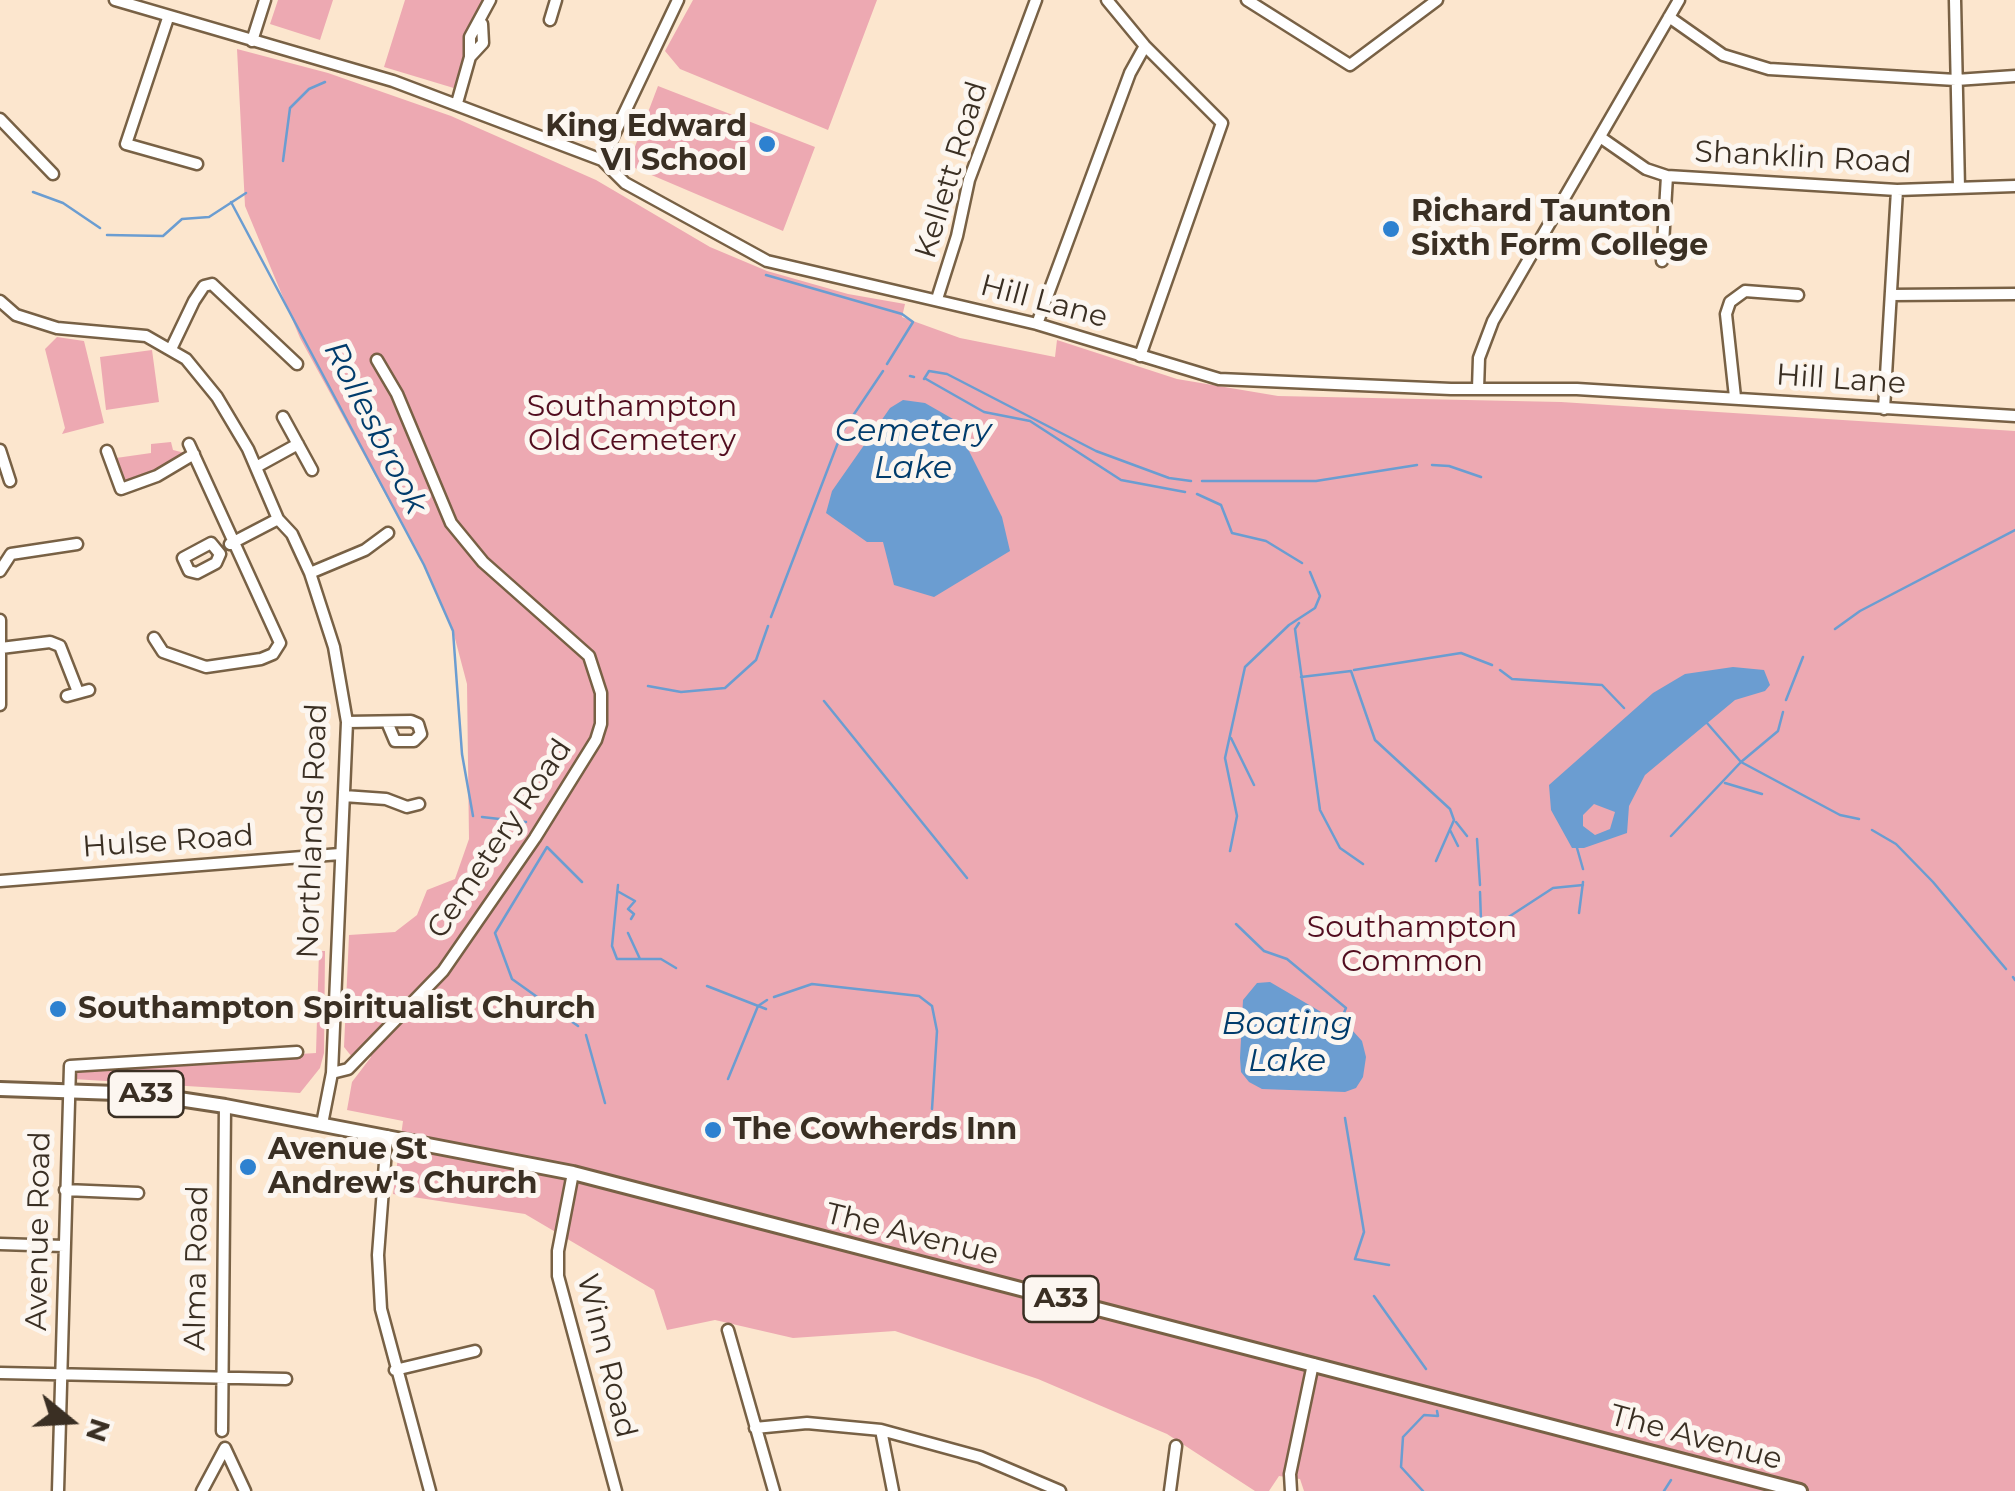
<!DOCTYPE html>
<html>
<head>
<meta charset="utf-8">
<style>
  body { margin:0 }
  #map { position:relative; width:2015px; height:1491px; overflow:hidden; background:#fce6ce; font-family:Montserrat,sans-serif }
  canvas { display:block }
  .north { position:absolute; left:20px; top:1371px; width:100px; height:100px; -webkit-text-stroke:8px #fcf6f0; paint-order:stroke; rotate:108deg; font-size:28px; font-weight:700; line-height:40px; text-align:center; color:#3a2f23 }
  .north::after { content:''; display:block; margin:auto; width:35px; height:45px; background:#3a2f23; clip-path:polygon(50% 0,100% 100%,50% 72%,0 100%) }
</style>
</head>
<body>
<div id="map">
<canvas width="2015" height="1491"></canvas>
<div class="north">N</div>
</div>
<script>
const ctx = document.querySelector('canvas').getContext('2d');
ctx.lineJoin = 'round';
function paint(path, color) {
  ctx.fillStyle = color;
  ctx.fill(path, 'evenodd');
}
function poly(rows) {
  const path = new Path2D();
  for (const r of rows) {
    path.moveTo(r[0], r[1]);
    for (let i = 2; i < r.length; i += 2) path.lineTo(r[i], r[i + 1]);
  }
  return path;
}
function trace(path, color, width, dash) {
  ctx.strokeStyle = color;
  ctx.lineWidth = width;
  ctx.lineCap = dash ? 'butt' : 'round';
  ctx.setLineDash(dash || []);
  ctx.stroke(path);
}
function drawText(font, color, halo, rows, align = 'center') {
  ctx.font = font + ' Montserrat,sans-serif';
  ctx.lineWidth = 10;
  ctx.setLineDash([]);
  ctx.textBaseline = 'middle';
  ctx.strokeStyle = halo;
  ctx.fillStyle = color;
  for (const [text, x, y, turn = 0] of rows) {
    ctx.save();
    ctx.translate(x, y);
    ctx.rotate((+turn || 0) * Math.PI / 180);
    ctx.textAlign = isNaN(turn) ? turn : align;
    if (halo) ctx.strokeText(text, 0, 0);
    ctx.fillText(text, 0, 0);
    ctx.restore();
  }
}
const green = poly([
  [278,0,333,0,320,40,270,24],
  [405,0,484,0,457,89,384,67],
  [693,0,877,0,828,130,680,69,665,51],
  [237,49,328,73,451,116,596,180,710,247,767,271,848,294,905,304,902,317,960,338,1055,357,1057,340,1177,379,1278,396,1561,402,2015,431,2015,1491,1304,1491,1300,1479,1279,1476,1269,1491,1255,1491,1167,1434,1038,1379,895,1331,793,1338,715,1320,667,1330,654,1290,525,1214,393,1194,403,1121,347,1110,352,1082,371,1057,362,1046,352,1057,344,1047,349,935,395,932,417,915,427,890,455,879,469,839,467,684,453,631,424,565,300,338,245,206],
  [658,86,815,147,783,231,628,165],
  [57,337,84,341,104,423,62,434,65,428,45,349],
  [152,350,159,402,106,410,100,357],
  [171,442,173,450,185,453,158,470,121,483,116,458,151,453,151,444],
  [319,951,325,951,324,1053,320,1068,300,1093,73,1079,77,1068,316,1053]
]);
const water = poly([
  [903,400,925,403,953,419,1002,517,1010,551,934,597,894,585,883,542,867,542,826,513,832,491,890,408],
  [1733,667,1764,670,1770,685,1765,691,1735,700,1645,775,1629,806,1627,833,1584,848,1572,848,1551,810,1549,785,1653,693,1685,674],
  [1594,804,1615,812,1610,829,1595,835,1583,826,1583,815],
  [1270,982,1352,1030,1362,1041,1366,1057,1363,1077,1356,1088,1345,1092,1262,1089,1249,1082,1241,1072,1240,1058,1243,1000,1257,983]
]);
const stream = poly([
  [283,161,290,108,309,89,325,82],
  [33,192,63,203,100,228],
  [231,202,424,565,453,631,462,754,473,816],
  [107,235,163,236,182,219,209,217,246,193],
  [766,275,902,314,913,322,887,364],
  [910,376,914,377],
  [924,379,929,371,947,374,1096,451,1169,478,1191,481],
  [926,379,984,412,1030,421,1121,480,1185,492],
  [1432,465,1449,466,1481,477],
  [1202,481,1316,481,1417,465],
  [1197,494,1221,505,1232,533,1266,541,1302,563],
  [771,617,842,432,883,371],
  [1299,623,1295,629,1320,810,1340,848,1363,864],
  [1835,629,1860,611,2015,530],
  [1354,670,1461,653,1492,665],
  [1500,670,1512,679,1602,685,1624,708],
  [1301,677,1351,671,1375,740,1450,809,1454,820,1436,861],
  [648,686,681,692,725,688,756,660,768,626],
  [1786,700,1803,657],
  [824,701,967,878],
  [1707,723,1741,762,1840,815,1859,819],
  [1231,738,1254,785],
  [1725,783,1762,794],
  [482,817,526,822],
  [1456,822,1467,836],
  [1450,830,1458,846],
  [1872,830,1896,844,1933,882,2006,969],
  [1671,836,1741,762,1778,731,1783,712],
  [1477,839,1480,885],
  [1577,848,1583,869],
  [1230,851,1237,816,1225,758,1245,667,1289,625,1315,608,1320,596,1310,572],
  [618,885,612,946,617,959,661,959,676,968],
  [619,892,635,901,628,909,634,914,631,919],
  [1480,892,1481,921],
  [1579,913,1583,882],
  [1236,924,1264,951,1287,959,1346,1008,1343,1015],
  [628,933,640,959],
  [1484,933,1553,888,1583,885],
  [2013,977,2015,980],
  [707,986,766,1009],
  [774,997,812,984,919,996,932,1006,937,1031,932,1109],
  [578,1026,512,979,495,933,547,847,582,882],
  [586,1035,605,1103],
  [728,1079,758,1006,767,1000],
  [1345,1118,1364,1232,1355,1259,1389,1265],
  [1374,1296,1426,1369],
  [1423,1491,1401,1467,1403,1437,1424,1415,1438,1416,1437,1411],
  [1664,1491,1671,1480]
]);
const minor = poly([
  [115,0,393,81,602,160,625,183,767,261,1037,324,1219,379,1451,389,1577,389,2015,416],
  [1107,0,1145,46,1222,123,1140,356],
  [1247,0,1350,65,1437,0],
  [1955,0,1959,188],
  [1669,17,1723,55,1769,69,1956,80,2015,76],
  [168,18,126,144,197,164],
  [550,20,556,0],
  [252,41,265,0],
  [470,57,483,43,482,24],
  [457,103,470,57,470,37,490,0],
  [0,119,53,174],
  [1600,137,1646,169,1667,176,1897,190,2015,186],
  [602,160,678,0],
  [1662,261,1667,176],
  [1891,295,2015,294],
  [937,299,957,236,969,180,1036,0],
  [0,301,16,315,57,328,146,336,186,359,217,397,248,449,278,519,292,534,310,573,334,647,347,722,332,1073,322,1124],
  [1037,324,1130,73,1145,46],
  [171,349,194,301,204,286,212,284,297,364],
  [1478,389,1479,358,1493,321,1679,0],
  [1735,397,1726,314,1730,302,1745,291,1798,295],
  [1884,409,1897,190],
  [283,417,312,470],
  [0,450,10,481],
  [107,451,121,489,157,476,194,454],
  [258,466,298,444],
  [211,543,220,554,216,563,197,573,189,571,183,558,211,543],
  [230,544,278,519],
  [0,571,11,554,77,544],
  [310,573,365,550,388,533],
  [0,620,0,705],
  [154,638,163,652,206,667,261,659,273,654,280,643,189,444],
  [1,648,50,642,60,646,78,692],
  [67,696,89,690],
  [347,722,411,721,418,724,421,734,414,741,395,741,387,722],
  [344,796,386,799,407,807,419,804],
  [0,881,340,854],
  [332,1073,348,1069,443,971,535,838,596,740,601,724,601,693,589,656,483,562,451,523,397,394,377,360],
  [387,1136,378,1255,381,1309,430,1491],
  [573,1173,558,1251,558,1276,616,1491],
  [65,1190,138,1193],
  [0,1244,64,1246],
  [728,1330,774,1491],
  [395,1370,475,1351],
  [0,1373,286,1379],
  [755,1428,807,1423,881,1430,980,1457,1060,1491],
  [881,1430,893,1491],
  [222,1431,225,1106],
  [58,1491,70,1066,297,1052],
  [202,1491,225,1448,245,1491],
  [1170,1491,1176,1446],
  [1291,1491,1290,1474,1313,1364]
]);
const major = poly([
  [0,1089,146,1094,225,1106,573,1173,1800,1491]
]);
const markers = [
  [767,144,10,"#2d81d0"],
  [1391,229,10,"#2d81d0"],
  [58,1009,10,"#2d81d0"],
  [713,1130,10,"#2d81d0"],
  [248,1167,10,"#2d81d0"]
];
const shields = [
  [146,1094,75],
  [1061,1299,75]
];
const shieldNames = [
  ["A33",146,1094],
  ["A33",1061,1299]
];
const poiNames = [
  ["King Edward",747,127,"right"],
  ["VI School",747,161,"right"],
  ["Richard Taunton",1411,212],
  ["Sixth Form College",1411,246],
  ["Southampton Spiritualist Church",78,1009],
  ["The Cowherds Inn",733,1130],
  ["Avenue St",268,1150],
  ["Andrew's Church",268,1184]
];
const streetNames = [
  ["Shanklin Road",1803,158,3],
  ["Kellett Road",952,170,-73],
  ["Hill Lane",1044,302,15],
  ["Hill Lane",1841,380,4],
  ["Northlands Road",313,831,-88],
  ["Cemetery Road",500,839,-56],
  ["Hulse Road",168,842,-4],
  ["Avenue Road",39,1231,-89],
  ["The Avenue",912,1235,14],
  ["Alma Road",197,1268,-89],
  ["Winn Road",606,1356,76],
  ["The Avenue",1696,1438,15]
];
const parkNames = [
  ["Southampton",632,407],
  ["Old Cemetery",632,441],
  ["Southampton",1412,928],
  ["Common",1412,962]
];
const waterNames = [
  ["Rollesbrook",375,428,63],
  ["Cemetery",913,432],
  ["Lake",913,469],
  ["Boating",1287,1025],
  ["Lake",1287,1062]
];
paint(green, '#eda9b2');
paint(water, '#6b9dd1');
trace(stream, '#6b9dd1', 2.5);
trace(minor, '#786145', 15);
trace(major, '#786145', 18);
trace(minor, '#fff', 10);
trace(major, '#fff', 12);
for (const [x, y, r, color] of markers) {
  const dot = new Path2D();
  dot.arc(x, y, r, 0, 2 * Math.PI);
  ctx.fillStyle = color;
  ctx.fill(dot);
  trace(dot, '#fcf6f0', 4);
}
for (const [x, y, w] of shields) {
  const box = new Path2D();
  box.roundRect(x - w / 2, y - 23, w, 46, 8);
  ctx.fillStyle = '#fcf6f0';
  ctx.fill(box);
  trace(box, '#3a2f23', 2.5);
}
drawText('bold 28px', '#3a2f23', null, shieldNames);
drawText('bold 30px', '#3a2f23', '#fcf6f0', poiNames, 'left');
drawText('30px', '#3a2f23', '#fcf6f0', streetNames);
drawText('30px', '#520d1f', '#fcf6f0', parkNames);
drawText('italic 32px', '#013c6c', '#fcf6f0', waterNames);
</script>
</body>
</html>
